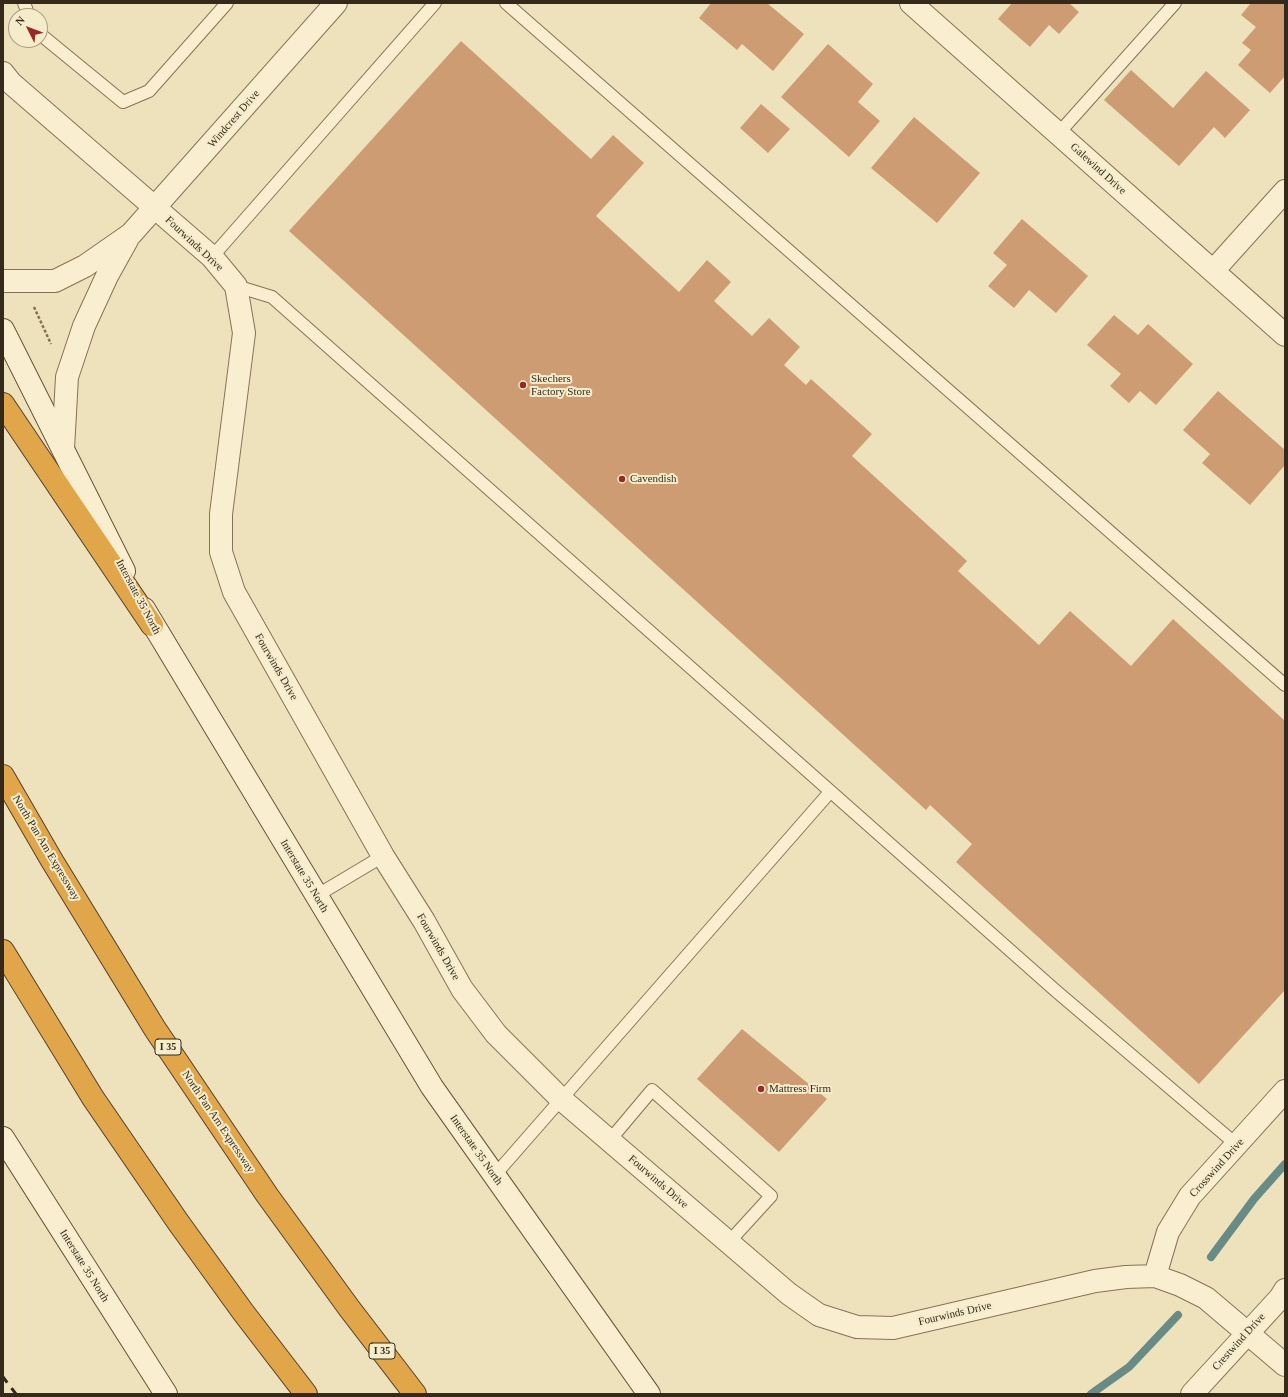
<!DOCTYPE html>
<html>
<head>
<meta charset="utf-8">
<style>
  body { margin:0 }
  #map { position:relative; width:1288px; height:1397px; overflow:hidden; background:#eee2bd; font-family:Georgia,serif }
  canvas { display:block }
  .frame { position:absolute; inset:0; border:4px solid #35291b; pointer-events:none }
  .north { position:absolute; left:8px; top:8px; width:40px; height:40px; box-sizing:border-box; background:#f5eccc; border:1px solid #a89e85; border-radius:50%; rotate:312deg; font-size:11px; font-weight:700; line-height:16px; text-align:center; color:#35291b }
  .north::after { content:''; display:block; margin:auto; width:14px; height:18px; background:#962a25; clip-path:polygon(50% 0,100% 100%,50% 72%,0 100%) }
</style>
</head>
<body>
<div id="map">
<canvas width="1288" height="1397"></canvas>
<div class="frame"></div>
<div class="north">N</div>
</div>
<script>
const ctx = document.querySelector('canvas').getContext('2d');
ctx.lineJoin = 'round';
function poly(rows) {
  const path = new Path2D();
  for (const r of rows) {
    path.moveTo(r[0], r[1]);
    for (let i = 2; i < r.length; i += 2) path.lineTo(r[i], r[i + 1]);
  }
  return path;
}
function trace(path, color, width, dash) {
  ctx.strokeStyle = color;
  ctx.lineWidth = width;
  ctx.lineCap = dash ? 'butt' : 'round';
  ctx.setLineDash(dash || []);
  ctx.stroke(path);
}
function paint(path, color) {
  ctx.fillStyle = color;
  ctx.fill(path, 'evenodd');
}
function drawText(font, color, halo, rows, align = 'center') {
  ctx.font = font + ' Georgia,serif';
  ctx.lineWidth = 4;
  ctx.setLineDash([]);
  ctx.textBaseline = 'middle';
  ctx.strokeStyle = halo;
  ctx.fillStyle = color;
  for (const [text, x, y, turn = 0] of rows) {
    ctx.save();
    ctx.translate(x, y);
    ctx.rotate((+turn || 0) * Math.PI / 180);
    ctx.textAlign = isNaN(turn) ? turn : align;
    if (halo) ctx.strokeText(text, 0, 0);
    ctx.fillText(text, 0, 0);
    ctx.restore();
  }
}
const stream = poly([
  [1211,1257,1254,1199,1285,1164],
  [1091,1394,1129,1367,1178,1315]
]);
const building = poly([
  [711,3,767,3,804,34,773,71,742,44,737,50,699,18],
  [1012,3,1069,3,1079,12,1059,34,1049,25,1030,47,998,19],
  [1251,3,1285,3,1285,76,1270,93,1238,65,1251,50,1242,43,1256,27,1241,15],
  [461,41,591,159,613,135,644,163,596,216,679,292,707,260,731,282,714,301,752,336,769,318,800,347,784,365,806,385,811,379,872,434,852,456,967,561,958,571,1039,645,1070,611,1131,666,1173,619,1285,721,1285,990,1199,1084,956,862,972,844,930,805,926,810,289,231],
  [828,44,873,84,858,102,880,121,849,157,781,97],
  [1131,70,1173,108,1206,71,1250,110,1225,138,1214,127,1179,166,1104,100],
  [761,104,790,129,768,153,740,128],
  [914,117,980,173,937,223,871,168],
  [1022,219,1088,276,1056,313,1029,290,1014,308,988,286,1007,265,993,253],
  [1114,315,1138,335,1148,324,1193,364,1156,405,1140,391,1129,403,1110,386,1121,374,1087,345],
  [1218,391,1285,450,1285,465,1250,505,1202,463,1210,454,1183,430],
  [742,1029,827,1099,779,1152,697,1079]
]);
const path = poly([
  [34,307,51,344]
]);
const lane = poly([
  [24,3,29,16],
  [506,3,1285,685],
  [40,34,123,102,149,91,227,3],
  [1058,134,1175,3],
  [212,257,435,3],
  [236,286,272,297,1056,991,1237,1145],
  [316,896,383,856],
  [610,1140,652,1090,771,1196,729,1242],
  [494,1176,830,792]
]);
const street = poly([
  [911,3,1285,335],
  [3,73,11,83,212,257,236,286,244,333,221,514,221,552,234,592,383,856,424,921,462,989,496,1034,561,1099,789,1294,819,1315,857,1327,893,1328,1095,1281,1126,1277,1155,1276,1180,1285,1206,1298,1285,1365],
  [1213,271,1285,191],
  [3,281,55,281,85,266,131,234,336,3],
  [63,449,67,377,84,326,107,276,127,240],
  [1155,1276,1168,1232,1190,1196,1285,1091],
  [1192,1394,1280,1298,1285,1290]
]);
const secondary = poly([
  [3,330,124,571],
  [144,609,432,1087,649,1394],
  [3,1138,166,1394]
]);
const highway = poly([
  [3,404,152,625],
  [3,776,51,859,155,1029,267,1195,349,1308,415,1394],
  [3,951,93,1098,178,1222,243,1312,306,1394]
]);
const rail = poly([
  [3,1377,16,1394]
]);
const markers = [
  [523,385,4,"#962a25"],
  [622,479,4,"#962a25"],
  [761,1089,4,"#962a25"]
];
const shields = [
  [168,1047,26],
  [382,1351,26]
];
const shieldNames = [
  ["I 35",168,1047],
  ["I 35",382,1351]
];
const streetNames = [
  ["Windcrest Drive",234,119,-49],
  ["Galewind Drive",1098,169,42],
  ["Fourwinds Drive",194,244,43],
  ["Interstate 35 North",138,597,62],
  ["Fourwinds Drive",276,667,60],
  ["North Pan Am Expressway",46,848,59],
  ["Interstate 35 North",304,876,59],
  ["Fourwinds Drive",438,947,60],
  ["North Pan Am Expressway",218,1122,56],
  ["Interstate 35 North",476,1150,55],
  ["Crosswind Drive",1217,1168,-48],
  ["Fourwinds Drive",658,1182,41],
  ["Interstate 35 North",84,1266,58],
  ["Fourwinds Drive",955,1314,-13],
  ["Crestwind Drive",1239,1342,-48]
];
const poiNames = [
  ["Skechers",531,379],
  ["Factory Store",531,392],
  ["Cavendish",630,479],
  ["Mattress Firm",769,1089]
];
trace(stream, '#688c85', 8);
paint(building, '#cd9c72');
trace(lane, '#867256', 14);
trace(street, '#867256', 24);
trace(secondary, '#675339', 24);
trace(highway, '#533f2b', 24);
trace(path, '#867256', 2.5, [3, 2]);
trace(lane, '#f9efd0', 12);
trace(street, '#f9efd0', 22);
trace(secondary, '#f9efd0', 22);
trace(highway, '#e1a64a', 22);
trace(rail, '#35291b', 3, [7, 7]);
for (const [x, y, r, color] of markers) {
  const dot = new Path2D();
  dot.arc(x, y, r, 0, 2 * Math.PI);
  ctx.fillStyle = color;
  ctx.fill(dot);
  trace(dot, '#f5eccc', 1.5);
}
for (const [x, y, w] of shields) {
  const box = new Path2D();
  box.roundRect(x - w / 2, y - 8, w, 16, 3);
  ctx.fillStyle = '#f5eccc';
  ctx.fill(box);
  trace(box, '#35291b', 1);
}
drawText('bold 10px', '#35291b', null, shieldNames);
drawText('11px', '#35291b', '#f5eccc', streetNames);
drawText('11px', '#35291b', '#f5eccc', poiNames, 'left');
</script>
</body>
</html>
